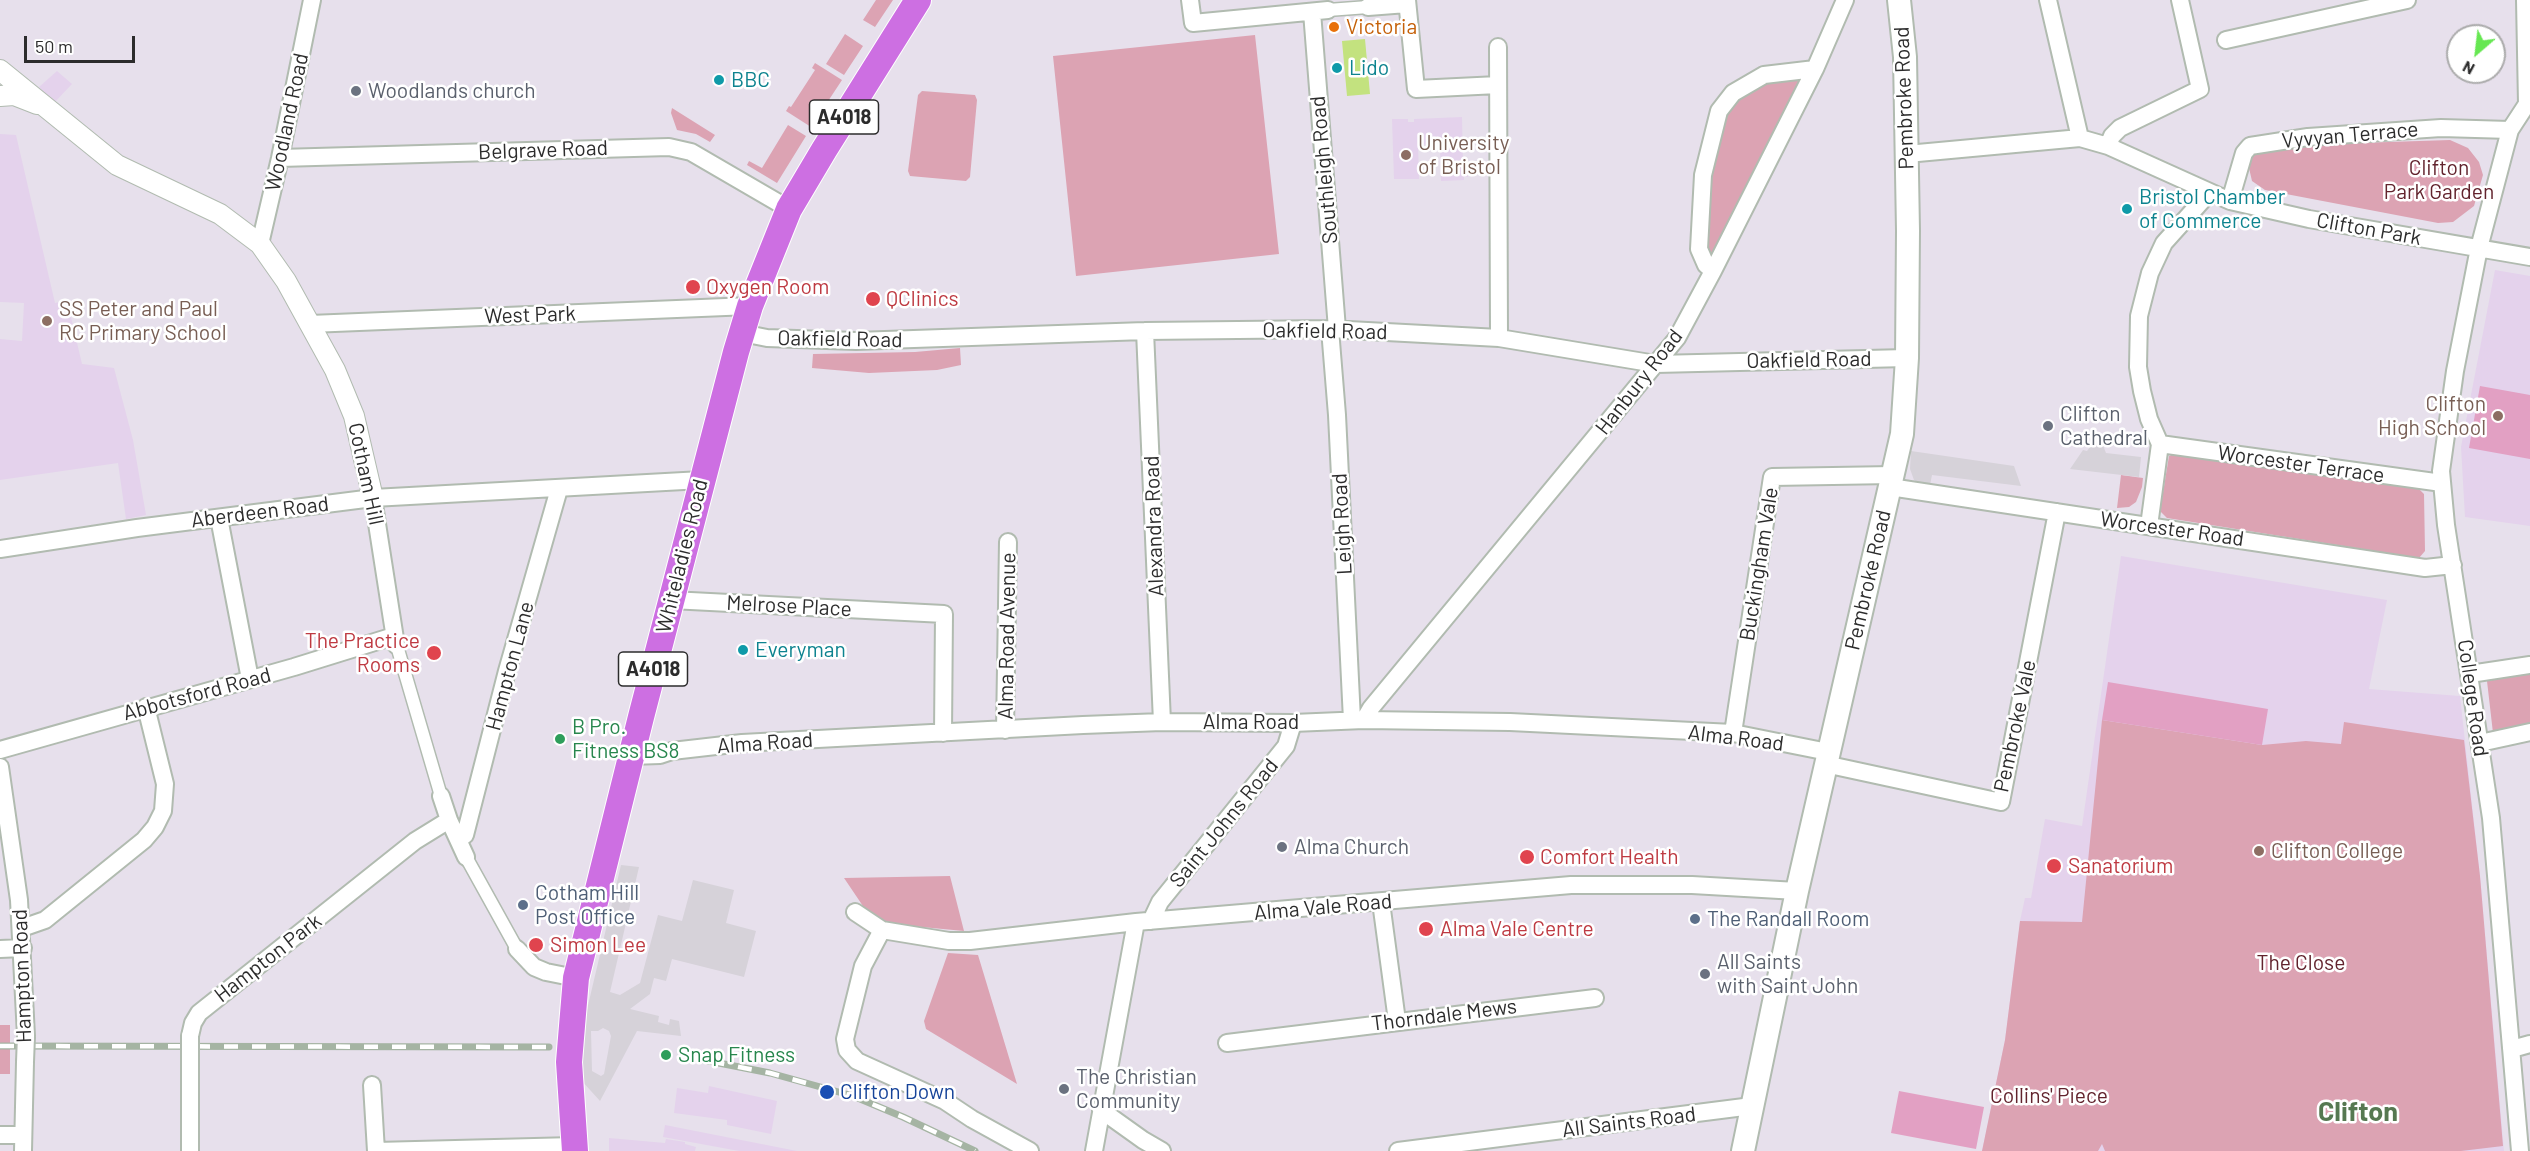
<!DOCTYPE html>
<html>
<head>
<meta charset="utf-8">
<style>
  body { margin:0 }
  #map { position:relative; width:2530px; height:1151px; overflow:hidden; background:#e7e0ec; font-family:Barlow,sans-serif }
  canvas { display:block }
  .north { position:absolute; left:2446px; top:24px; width:60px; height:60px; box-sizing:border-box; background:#fff; border:2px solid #ababab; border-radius:50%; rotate:208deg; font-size:16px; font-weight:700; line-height:24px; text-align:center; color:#2c2c2c }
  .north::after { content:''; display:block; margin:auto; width:21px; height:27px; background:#66e752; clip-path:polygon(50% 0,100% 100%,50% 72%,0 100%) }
  .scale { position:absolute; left:24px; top:36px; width:111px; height:27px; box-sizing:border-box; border:3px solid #2c2c2c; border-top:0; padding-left:8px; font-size:18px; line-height:21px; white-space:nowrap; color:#2c2c2c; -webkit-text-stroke:4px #fff; paint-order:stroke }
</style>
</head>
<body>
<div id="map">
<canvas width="2530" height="1151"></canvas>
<div class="north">N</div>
<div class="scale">50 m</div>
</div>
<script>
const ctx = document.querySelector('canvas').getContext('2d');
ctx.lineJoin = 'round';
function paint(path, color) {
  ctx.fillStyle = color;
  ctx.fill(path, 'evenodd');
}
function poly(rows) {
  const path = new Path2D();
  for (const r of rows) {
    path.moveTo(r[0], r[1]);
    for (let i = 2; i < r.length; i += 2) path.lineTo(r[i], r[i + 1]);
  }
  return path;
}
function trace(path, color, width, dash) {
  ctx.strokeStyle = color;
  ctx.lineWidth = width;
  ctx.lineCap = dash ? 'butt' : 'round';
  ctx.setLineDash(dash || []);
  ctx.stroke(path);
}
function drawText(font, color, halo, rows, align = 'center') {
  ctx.font = font + ' Barlow,sans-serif';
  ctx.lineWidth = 5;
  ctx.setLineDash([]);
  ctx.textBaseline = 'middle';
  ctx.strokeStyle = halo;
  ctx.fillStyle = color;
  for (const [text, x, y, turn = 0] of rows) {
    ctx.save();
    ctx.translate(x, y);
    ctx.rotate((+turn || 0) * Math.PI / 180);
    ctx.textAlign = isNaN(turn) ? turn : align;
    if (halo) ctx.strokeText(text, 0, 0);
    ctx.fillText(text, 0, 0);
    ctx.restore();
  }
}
const education = poly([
  [57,71,72,84,53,104,39,87],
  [1462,117,1463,163,1468,164,1468,177,1464,177,1464,180,1441,181,1440,144,1418,145,1419,179,1394,179,1392,119,1408,119,1408,122,1414,122,1414,119],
  [0,134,16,135,55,303,67,300,82,364,114,368,133,440,146,515,126,519,118,463,0,480,0,339,22,341,24,303,0,302],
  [2495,270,2530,276,2530,526,2465,517,2461,447],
  [2121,556,2387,600,2369,689,2460,696,2480,876,2504,1151,1982,1151,2005,1040,2020,921,2025,898,2031,898,2045,819,2082,826],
  [709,1086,777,1101,771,1134,727,1125,727,1120,674,1113,677,1088,708,1093],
  [665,1125,797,1151,739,1151,663,1137],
  [609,1138,665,1143,666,1139,685,1142,685,1144,696,1147,695,1151,609,1151]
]);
const green = poly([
  [876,0,893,0,875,27,863,20],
  [845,34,863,46,844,75,826,64],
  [1255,35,1279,254,1076,276,1053,56],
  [815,63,842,80,811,127,786,111,789,106,791,107,815,70,812,68],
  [1802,78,1712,261,1705,242,1708,174,1721,124,1739,97,1765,82],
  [922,91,975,95,977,100,970,177,966,181,910,176,908,171,918,95],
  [672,108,715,135,710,142,696,134,677,130,671,113],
  [788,125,806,136,777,183,747,165,749,161,762,168],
  [2450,140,2468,148,2479,162,2483,175,2474,206,2453,222,2438,223,2265,190,2252,181,2249,168,2252,157,2266,146],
  [960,348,961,365,937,370,869,373,812,368,813,354,915,352],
  [2178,452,2415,485,2424,494,2425,551,2419,558,2167,518,2160,511,2169,456],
  [2121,475,2143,478,2142,487,2136,502,2129,507,2117,508],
  [2530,673,2530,724,2493,733,2487,681],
  [2102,720,2262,745,2306,741,2341,744,2344,722,2464,740,2480,876,2503,1146,2461,1151,2105,1151,2102,1144,2098,1151,1982,1151,2005,1040,2020,921,2082,922],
  [950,876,964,931,890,924,867,912,844,878],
  [948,953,978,955,1017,1084,926,1029,924,1021],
  [0,1025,10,1025,10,1074,0,1074]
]);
const pitch = poly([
  [2480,386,2530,395,2530,459,2469,448],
  [2108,682,2268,709,2262,745,2102,720],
  [1899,1091,1984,1107,1976,1149,1891,1133]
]);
const plaza = poly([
  [2099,435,2106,453,2141,457,2139,477,2070,469,2083,450,2087,451],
  [1911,451,2014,466,2021,486,1932,475,1930,485,1919,483,1914,480,1910,469],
  [621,865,639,867,610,992,620,995,640,983,658,915,682,921,693,880,734,890,726,923,756,931,744,977,672,959,666,981,654,978,650,994,630,1009,659,1016,658,1022,669,1025,670,1019,679,1021,681,1036,637,1031,600,1101,581,1080,582,1031],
  [603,1028,609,1031,611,1036,604,1074,601,1076,592,1071,591,1031,598,1031]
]);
const water = poly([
  [1365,39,1370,94,1347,96,1342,41]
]);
const pedestrian = poly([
  [1328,10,1368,7],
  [397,646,441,796],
  [466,857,517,949]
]);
const minor = poly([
  [1190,0,1193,23,1328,10],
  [1407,0,1416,89,1498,85],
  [2048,0,2080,138],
  [1368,7,1407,4],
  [1312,12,1337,329],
  [2226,40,2407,0],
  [1498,47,1499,338],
  [2108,146,2112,136,2120,128,2200,89,2180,0],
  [1907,154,2080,138,2108,146,2230,201,2309,219,2530,257],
  [280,158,669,147,691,152,789,209],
  [2230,201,2244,153,2250,146,2308,137,2441,128,2510,130],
  [260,244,280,158,312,0],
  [1713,271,1706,265,1699,249,1703,175,1719,111,1733,93,1764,75,1815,69],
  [310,324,750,306],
  [1330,329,1337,415,1352,720],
  [1145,331,1162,722],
  [742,333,767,338,856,341,1145,331,1330,329,1499,338,1656,364,1907,358],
  [2160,444,2442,483],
  [1890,487,2425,568,2453,565],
  [373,498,396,645],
  [219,518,250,679],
  [2149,526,2160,444,2149,419,2142,391,2138,367,2139,316,2150,273,2164,243,2209,193],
  [0,549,137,528,373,498,702,480],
  [671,600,944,614,943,733],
  [2470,674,2530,665],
  [1364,720,1371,708,1677,338,1713,271,1815,69,1845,0],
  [1005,730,1008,542],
  [1733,733,1772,477,1893,475],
  [2480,743,2530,732],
  [0,750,294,667,394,636],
  [631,756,660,755,672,751,742,743,1083,725,1162,722,1293,723,1364,720,1510,722,1733,733,1828,752],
  [1825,764,2001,802,2057,512],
  [0,767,19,900,26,1036],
  [441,796,449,820,466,857],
  [458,839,465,835,507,671,559,489],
  [1381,902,1397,1021],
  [855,912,882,930,949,941,970,941,1136,922,1571,885,1692,885,1797,891],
  [1151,921,1160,902,1286,746,1293,723],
  [22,928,45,920,144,840,155,827,163,811,165,784,146,707],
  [882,930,863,966,845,1039,847,1050,857,1061,945,1101,972,1119,1030,1151],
  [0,949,23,948],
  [517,949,534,967,546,972,576,978],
  [190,1036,193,1023,199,1013,415,841,449,820],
  [1227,1043,1595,998],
  [2512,1049,2530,1044],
  [190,1063,190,1151],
  [372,1085,376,1151],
  [1101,1110,1143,1140,1162,1151],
  [0,1135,23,1135],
  [23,1151,25,1062],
  [376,1151,574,1146],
  [1094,1151,1136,922],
  [1398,1151,1752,1106],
  [2520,1151,2491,818,2446,525,2441,471,2455,371,2479,248,2510,130,2527,104,2525,0]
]);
const tertiary = poly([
  [0,70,117,165,220,214,260,244,286,281,335,370,354,416,373,498],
  [0,96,14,95,37,104]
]);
const secondary = poly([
  [1743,1151,1797,891,1902,434,1907,358,1908,231,1905,57,1899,0]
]);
const primary = poly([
  [575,1151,569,1062,576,978,641,717,736,352,750,306,789,209,824,150,918,0]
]);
const rail = poly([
  [0,1046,549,1047],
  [683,1056,770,1073,853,1096,903,1117,975,1151]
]);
const minorBridge = poly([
  [190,1036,190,1063],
  [25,1062,26,1036]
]);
const markers = [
  [1334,27,6,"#e8710a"],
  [1337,68,6,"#0f9aa8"],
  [719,80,6,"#0f9aa8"],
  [356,91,6,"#6b7280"],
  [1406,155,6,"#8d6e63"],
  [2127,209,6,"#0f9aa8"],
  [693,287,8,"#e0444e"],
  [873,299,8,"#e0444e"],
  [47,321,6,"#8d6e63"],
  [2498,416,6,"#8d6e63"],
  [2048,426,6,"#6b7280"],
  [743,650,6,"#0f9aa8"],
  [434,653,8,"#e0444e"],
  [560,739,6,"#2e9e5b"],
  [1282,847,6,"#6b7280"],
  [2259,851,6,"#8d6e63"],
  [1527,857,8,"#e0444e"],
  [2054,866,8,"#e0444e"],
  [523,905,6,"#5c6f8a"],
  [1695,919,6,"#5c6f8a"],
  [1426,929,8,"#e0444e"],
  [536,945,8,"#e0444e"],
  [1705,974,6,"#6b7280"],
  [666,1055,6,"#2e9e5b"],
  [1064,1089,6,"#6b7280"],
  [827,1092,8,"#1a4fb4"]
];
const shields = [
  [844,117,69],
  [653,669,69]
];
const shieldNames = [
  ["A4018",844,117],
  ["A4018",653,669]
];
const foodNames = [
  ["Victoria",1346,27]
];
const cultureNames = [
  ["Lido",1349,68],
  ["BBC",731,80],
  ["Bristol Chamber",2139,197],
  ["of Commerce",2139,221],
  ["Everyman",755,650]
];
const worshipNames = [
  ["Woodlands church",368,91],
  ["Clifton",2060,414],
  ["Cathedral",2060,438],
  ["Alma Church",1294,847],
  ["All Saints",1717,962],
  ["with Saint John",1717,986],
  ["The Christian",1076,1077],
  ["Community",1076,1101]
];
const streetNames = [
  ["Pembroke Road",1904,98,-92],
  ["Woodland Road",287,122,-78],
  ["Vyvyan Terrace",2350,135,-5],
  ["Belgrave Road",543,150,-2],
  ["Southleigh Road",1324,170,-95],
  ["Clifton Park",2369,229,10],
  ["West Park",530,315,-2],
  ["Oakfield Road",1325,331,1],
  ["Oakfield Road",840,339,1],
  ["Oakfield Road",1809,360,-1],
  ["Hanbury Road",1639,382,-52],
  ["Worcester Terrace",2301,464,8],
  ["Cotham Hill",366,474,78],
  ["Aberdeen Road",260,512,-7],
  ["Leigh Road",1342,524,-93],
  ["Alexandra Road",1154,526,-92],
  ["Worcester Road",2172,529,8],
  ["Whiteladies Road",682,556,-76],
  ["Buckingham Vale",1759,564,-81],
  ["Pembroke Road",1868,580,-77],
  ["Melrose Place",789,606,3],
  ["Alma Road Avenue",1007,636,-89],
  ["Hampton Lane",510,666,-75],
  ["Abbotsford Road",197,694,-15],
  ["College Road",2473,698,82],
  ["Alma Road",1251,722],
  ["Pembroke Vale",2015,726,-78],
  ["Alma Road",1736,738,7],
  ["Alma Road",765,743,-4],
  ["Saint Johns Road",1224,823,-51],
  ["Alma Vale Road",1323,907,-5],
  ["Hampton Park",268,958,-38],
  ["Hampton Road",22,976,-92],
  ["Thorndale Mews",1444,1015,-7],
  ["All Saints Road",1629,1122,-7]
];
const educationNames = [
  ["University",1418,143],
  ["of Bristol",1418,167],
  ["SS Peter and Paul",59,309],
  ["RC Primary School",59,333],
  ["Clifton",2486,404,"right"],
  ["High School",2486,428,"right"],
  ["Clifton College",2271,851]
];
const parkNames = [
  ["Clifton",2439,168],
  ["Park Garden",2439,192],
  ["The Close",2301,963],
  ["Collins' Piece",2049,1096]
];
const healthNames = [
  ["Oxygen Room",706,287],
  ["QClinics",886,299],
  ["The Practice",420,641,"right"],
  ["Rooms",420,665,"right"],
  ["Comfort Health",1540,857],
  ["Sanatorium",2068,866],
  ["Alma Vale Centre",1440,929],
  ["Simon Lee",550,945]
];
const leisureNames = [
  ["B Pro.",572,727],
  ["Fitness BS8",572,751],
  ["Snap Fitness",678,1055]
];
const serviceNames = [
  ["Cotham Hill",535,893],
  ["Post Office",535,917],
  ["The Randall Room",1707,919]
];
const transitNames = [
  ["Clifton Down",840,1092]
];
const districtNames = [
  ["Clifton",2358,1112]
];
paint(education, '#e4d2ec');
paint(green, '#dca3b3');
paint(pitch, '#e2a0c3');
paint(plaza, '#d6d2d9');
paint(water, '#c3e27f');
trace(pedestrian, '#b1bbb0', 15);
trace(minor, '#b1bbb0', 20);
trace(tertiary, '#b1bbb0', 22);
trace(secondary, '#b1bbb0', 26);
trace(primary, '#fff', 28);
trace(pedestrian, '#fff', 12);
trace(minor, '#fff', 16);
trace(tertiary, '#fff', 20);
trace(secondary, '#fff', 22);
trace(primary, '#cd6fe2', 26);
trace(rail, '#a5b4a3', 7);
trace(rail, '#fff', 4.5, [14]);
trace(minorBridge, '#b1bbb0', 20, []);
trace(minorBridge, '#fff', 16);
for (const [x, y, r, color] of markers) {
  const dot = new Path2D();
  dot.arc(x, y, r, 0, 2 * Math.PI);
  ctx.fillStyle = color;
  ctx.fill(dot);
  trace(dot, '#fff', 2);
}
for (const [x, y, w] of shields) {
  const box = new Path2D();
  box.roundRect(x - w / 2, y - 17, w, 34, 4.5);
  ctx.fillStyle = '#fff';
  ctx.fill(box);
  trace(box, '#2c2c2c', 1.5);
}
drawText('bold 20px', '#2c2c2c', null, shieldNames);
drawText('21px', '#c56008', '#fff', foodNames, 'left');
drawText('21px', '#0d838f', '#fff', cultureNames, 'left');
drawText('21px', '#5b616d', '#fff', worshipNames, 'left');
drawText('21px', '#2c2c2c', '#fff', streetNames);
drawText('21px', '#785e54', '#fff', educationNames, 'left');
drawText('21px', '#62232d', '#fff', parkNames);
drawText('21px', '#be3a42', '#fff', healthNames, 'left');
drawText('21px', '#27864d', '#fff', leisureNames, 'left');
drawText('21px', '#4e5e75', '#fff', serviceNames, 'left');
drawText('21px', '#164399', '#fff', transitNames, 'left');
drawText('bold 27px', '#567851', '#fff', districtNames);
</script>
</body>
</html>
